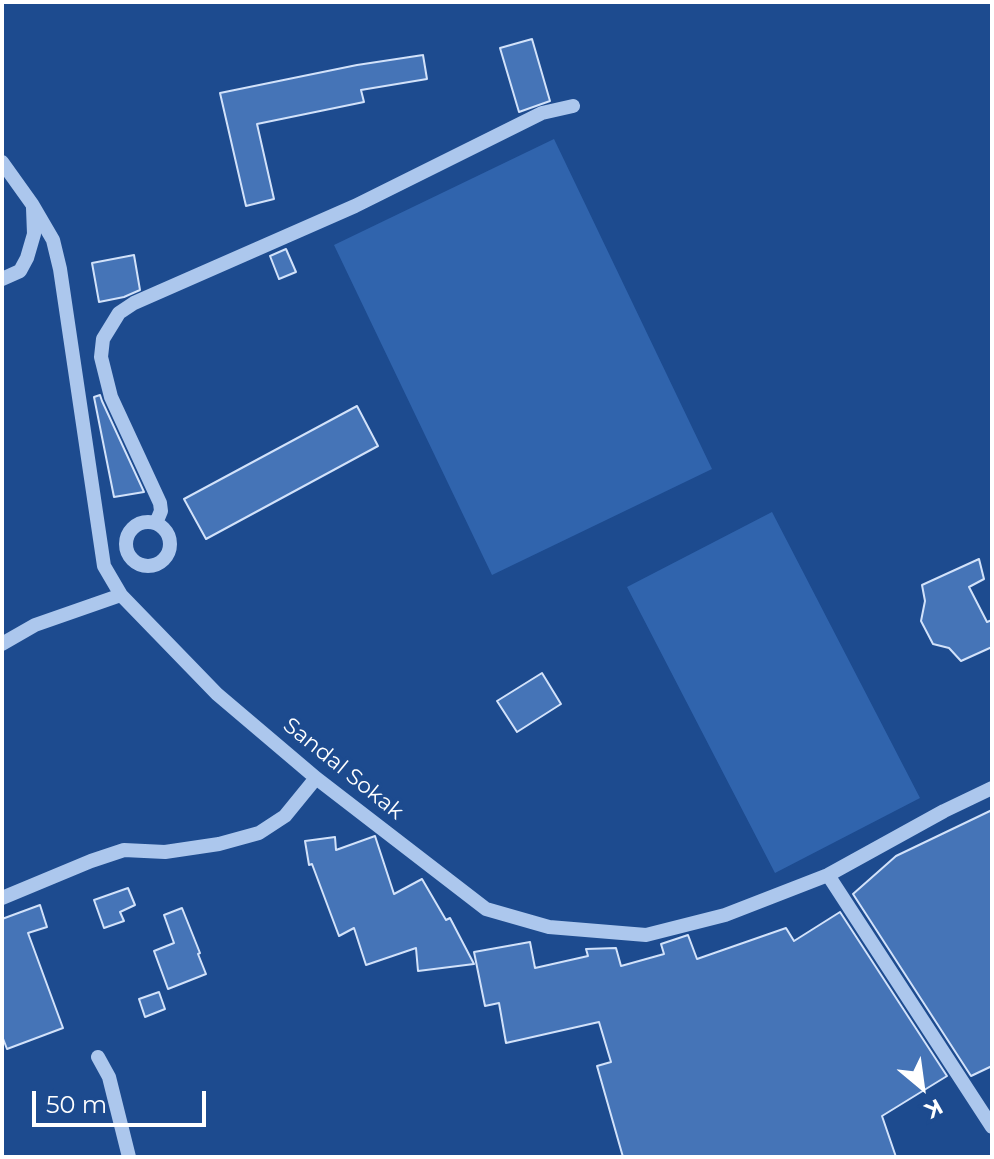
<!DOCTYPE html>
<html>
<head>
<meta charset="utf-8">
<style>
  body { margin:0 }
  #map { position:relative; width:994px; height:1159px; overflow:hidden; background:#1d4b8f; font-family:Montserrat,sans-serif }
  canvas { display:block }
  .frame { position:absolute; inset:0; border:4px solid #fff; pointer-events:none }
  .north { position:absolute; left:882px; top:1047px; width:80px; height:80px; -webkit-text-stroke:6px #1d4b8f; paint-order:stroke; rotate:151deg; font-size:22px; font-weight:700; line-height:32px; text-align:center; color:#fff }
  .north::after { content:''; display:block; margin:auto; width:28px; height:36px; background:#fff; clip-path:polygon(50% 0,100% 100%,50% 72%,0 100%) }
  .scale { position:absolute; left:32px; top:1091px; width:174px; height:36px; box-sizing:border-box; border:4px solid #fff; border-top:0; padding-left:10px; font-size:24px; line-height:28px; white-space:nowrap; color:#fff; -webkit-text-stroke:6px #1d4b8f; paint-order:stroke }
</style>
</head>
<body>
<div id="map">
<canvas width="994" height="1159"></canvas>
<div class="frame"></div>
<div class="north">K</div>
<div class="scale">50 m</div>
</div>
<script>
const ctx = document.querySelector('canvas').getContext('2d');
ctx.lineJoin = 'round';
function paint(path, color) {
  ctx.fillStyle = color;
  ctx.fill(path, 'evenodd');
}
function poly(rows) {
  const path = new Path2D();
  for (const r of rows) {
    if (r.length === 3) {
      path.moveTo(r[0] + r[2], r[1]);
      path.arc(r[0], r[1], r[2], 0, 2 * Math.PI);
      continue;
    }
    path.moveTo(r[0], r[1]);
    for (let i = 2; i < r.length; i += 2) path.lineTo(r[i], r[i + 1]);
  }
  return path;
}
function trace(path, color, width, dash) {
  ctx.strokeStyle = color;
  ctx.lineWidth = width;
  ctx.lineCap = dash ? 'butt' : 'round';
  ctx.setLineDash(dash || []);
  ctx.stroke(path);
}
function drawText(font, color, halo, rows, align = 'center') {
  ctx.font = font + ' Montserrat,sans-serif';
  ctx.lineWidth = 7;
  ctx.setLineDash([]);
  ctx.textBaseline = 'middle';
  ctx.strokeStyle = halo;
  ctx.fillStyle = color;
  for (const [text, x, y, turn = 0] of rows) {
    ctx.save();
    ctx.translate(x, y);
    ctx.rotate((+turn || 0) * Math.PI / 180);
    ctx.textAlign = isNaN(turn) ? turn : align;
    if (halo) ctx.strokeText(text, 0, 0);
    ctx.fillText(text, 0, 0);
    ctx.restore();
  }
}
const green = poly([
  [554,139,712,469,492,575,334,245],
  [772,512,920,798,775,873,627,587]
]);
const building = poly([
  [532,39,550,101,519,112,500,48,532,39],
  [423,55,427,79,361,90,364,102,257,124,274,199,246,206,220,93,357,65,423,55],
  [286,249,296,272,279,279,270,256,286,249],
  [134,255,140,290,124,297,99,302,92,263,134,255],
  [100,395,102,401,144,492,114,497,94,397,100,395],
  [357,406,378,446,206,539,184,499,357,406],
  [979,559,984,579,969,587,987,622,992,620,992,647,961,661,949,648,933,644,921,621,925,601,922,585,979,559],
  [542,673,561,704,517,732,497,701,542,673],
  [992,810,992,1066,971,1076,853,894,896,856,992,810],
  [375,836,394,894,422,879,446,920,450,918,474,964,418,971,416,948,366,965,354,928,339,936,312,864,309,865,305,841,335,837,336,850,375,836],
  [128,888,135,905,120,912,124,921,104,928,94,900,128,888],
  [40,905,47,927,28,933,63,1028,7,1049,2,1036,2,919,40,905],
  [182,908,200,953,198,954,206,974,168,989,154,951,174,943,164,915,182,908],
  [840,912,947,1076,882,1116,896,1157,623,1157,597,1066,611,1062,599,1022,506,1043,499,1003,485,1006,474,952,530,942,535,968,588,956,586,949,616,948,621,966,664,954,661,944,688,935,697,959,786,928,794,941,840,912],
  [159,992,165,1009,145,1017,139,999,159,992]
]);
const minor = poly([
  [2,162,32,204,53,240,60,269,104,566,121,595,217,694,316,778,486,909,549,927,646,935,725,915,828,875,944,811,992,788],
  [2,279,20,271,27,258,34,234,33,208],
  [148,544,22],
  [156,523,161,511,160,503,111,397,101,357,103,339,119,313,134,303,355,206,542,113,573,106],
  [2,644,35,625,121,595],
  [828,875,992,1127],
  [2,898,91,861,124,850,165,852,219,844,259,833,285,816,316,778],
  [98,1057,109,1077,129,1157]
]);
const streetNames = [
  ["Sandal Sokak",343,769,39]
];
paint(green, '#3064ad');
paint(building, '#4574b7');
trace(building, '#d2e2fa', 2);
trace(minor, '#acc7ed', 14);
drawText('22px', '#fff', '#1d4b8f', streetNames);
</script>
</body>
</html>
